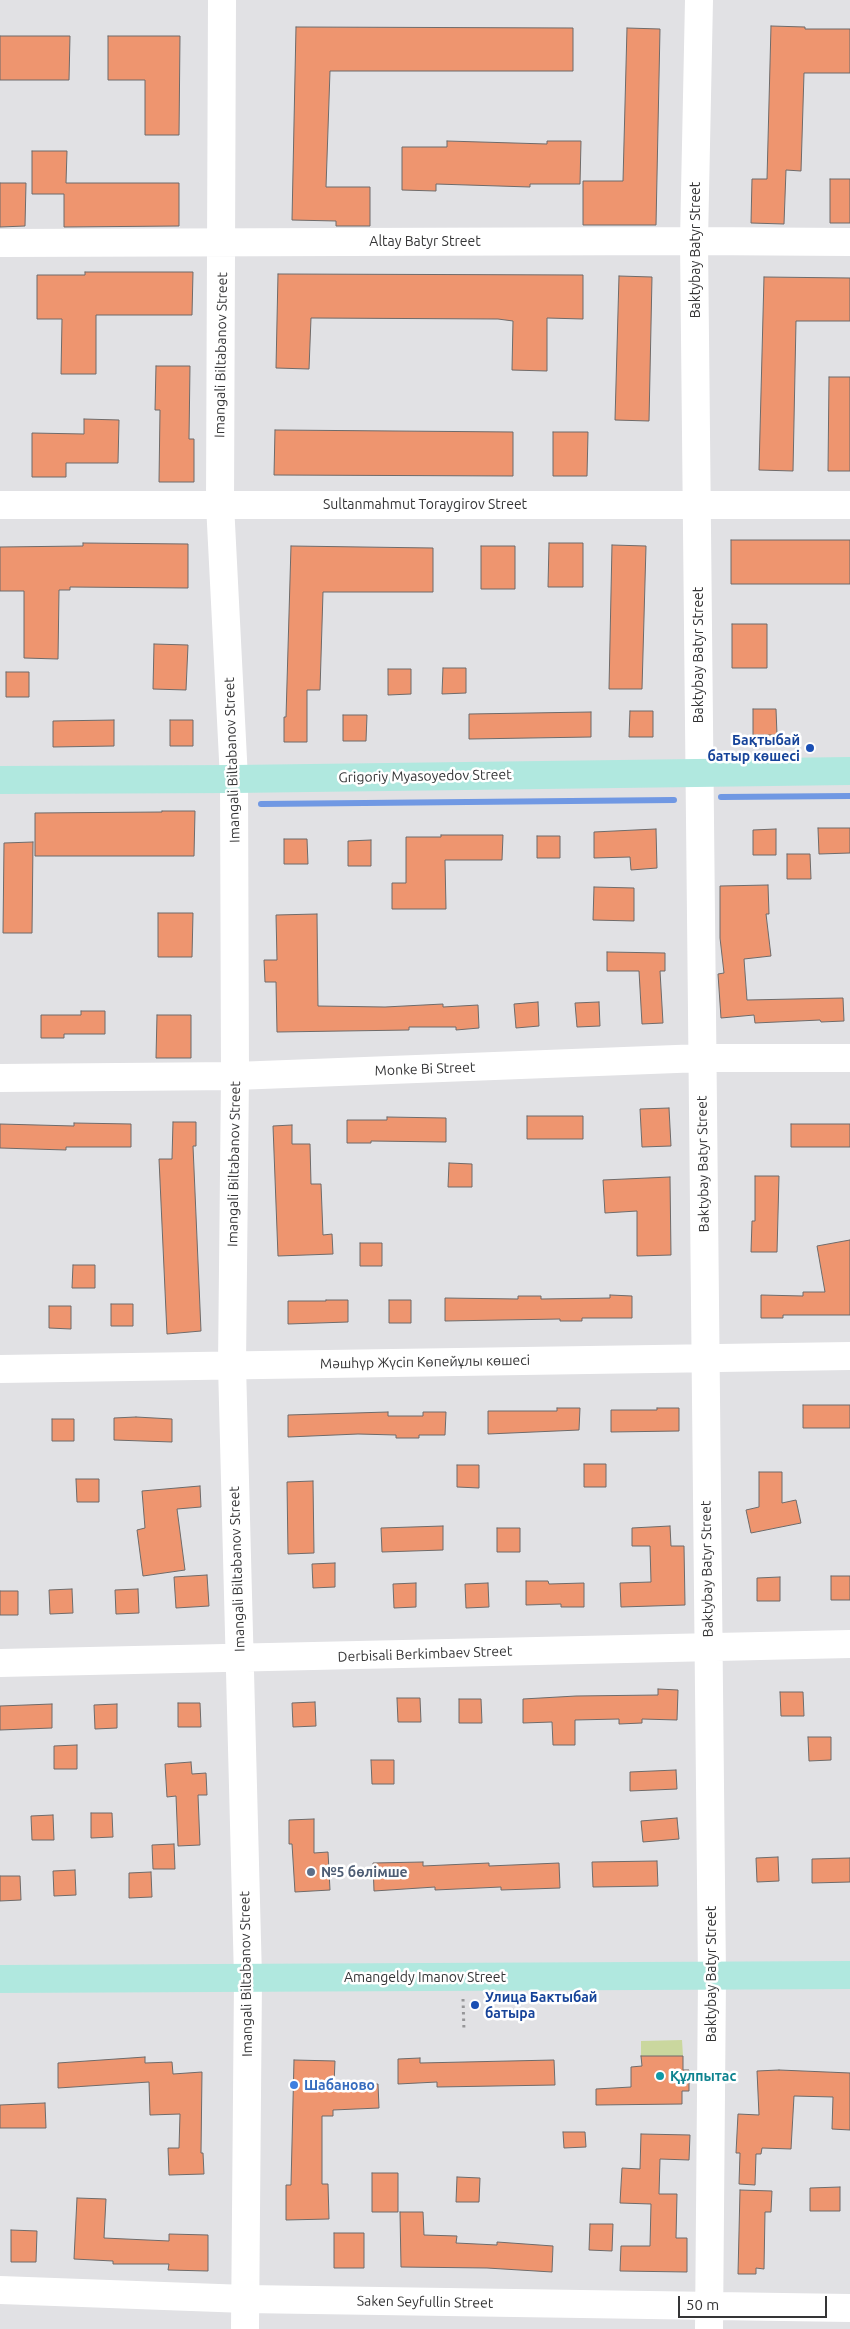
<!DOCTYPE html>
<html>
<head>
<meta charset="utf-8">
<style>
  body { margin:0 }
  #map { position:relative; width:850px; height:2329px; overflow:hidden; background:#e1e1e4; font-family:Ubuntu,sans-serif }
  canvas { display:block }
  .scale { position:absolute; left:678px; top:2296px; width:149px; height:22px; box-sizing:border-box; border:2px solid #353536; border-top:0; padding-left:6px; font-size:15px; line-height:18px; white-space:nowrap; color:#353536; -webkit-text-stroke:4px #fff; paint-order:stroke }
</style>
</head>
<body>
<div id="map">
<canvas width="850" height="2329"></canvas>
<div class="scale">50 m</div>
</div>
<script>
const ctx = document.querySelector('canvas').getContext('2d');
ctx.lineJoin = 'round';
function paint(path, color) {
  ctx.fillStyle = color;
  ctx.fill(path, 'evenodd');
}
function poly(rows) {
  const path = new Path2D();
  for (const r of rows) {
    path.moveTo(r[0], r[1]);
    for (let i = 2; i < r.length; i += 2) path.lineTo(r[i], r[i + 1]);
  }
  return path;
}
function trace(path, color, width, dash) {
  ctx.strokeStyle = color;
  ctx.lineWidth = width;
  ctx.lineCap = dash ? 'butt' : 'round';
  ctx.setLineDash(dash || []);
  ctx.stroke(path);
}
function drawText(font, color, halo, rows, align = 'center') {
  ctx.font = font + ' Ubuntu,sans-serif';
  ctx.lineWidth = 5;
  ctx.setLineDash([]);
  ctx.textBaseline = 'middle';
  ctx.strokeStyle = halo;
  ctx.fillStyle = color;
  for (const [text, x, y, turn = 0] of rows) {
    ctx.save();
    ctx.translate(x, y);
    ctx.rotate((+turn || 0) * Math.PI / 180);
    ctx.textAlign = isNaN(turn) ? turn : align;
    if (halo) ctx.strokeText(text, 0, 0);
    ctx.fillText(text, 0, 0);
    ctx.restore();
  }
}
const green = poly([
  [682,2040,683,2056,641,2056,641,2041]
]);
const stream = poly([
  [721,797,850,796],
  [261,804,674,800]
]);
const building = poly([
  [771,26,805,27,805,29,850,29,850,73,804,73,801,171,786,170,784,224,751,223,752,179,767,179,771,26],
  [296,27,573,28,573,71,330,71,326,187,370,187,370,226,336,226,336,221,292,220,296,27],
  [627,28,660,29,656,225,583,225,583,181,623,181,627,28],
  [0,36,70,36,69,80,0,80,0,36],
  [108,36,180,36,179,135,145,135,145,80,108,80,108,36],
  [447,141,547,144,547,141,581,141,580,184,530,184,530,187,436,184,436,191,402,190,402,147,447,147,447,141],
  [32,151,67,151,66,183,179,183,179,226,64,227,64,194,32,194,32,151],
  [830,179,850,179,850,223,830,223,830,179],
  [0,183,26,183,25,226,0,227,0,183],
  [85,272,193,272,192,315,96,315,96,374,61,374,62,319,37,319,37,275,85,275,85,272],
  [278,274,583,275,583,319,547,318,547,371,512,370,513,321,498,319,311,318,309,369,276,368,278,274],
  [619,276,652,277,649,421,615,420,619,276],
  [764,277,850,278,850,321,796,321,793,471,759,470,764,277],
  [156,366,190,366,189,439,194,439,194,482,159,482,160,410,155,410,156,366],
  [829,377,850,377,850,471,828,471,829,377],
  [84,419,119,420,118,463,66,463,66,477,32,477,32,433,84,434,84,419],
  [275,430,513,432,513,476,274,475,275,430],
  [553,432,588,432,587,476,553,476,553,432],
  [731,540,850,540,850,584,731,584,731,540],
  [83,543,188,544,188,588,70,587,70,590,59,590,58,659,24,658,24,591,0,591,0,547,83,546,83,543],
  [549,543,583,543,583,587,548,587,549,543],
  [612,545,646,546,642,689,609,689,612,545],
  [291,546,433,548,433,592,323,592,320,690,307,690,307,742,284,742,284,717,286,717,291,546],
  [481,546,515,546,515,589,481,589,481,546],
  [732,624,767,624,767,668,732,668,732,624],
  [154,644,188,645,186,690,153,689,154,644],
  [443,668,466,668,466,693,442,694,443,668],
  [388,669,411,669,411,694,388,695,388,669],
  [6,672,29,672,29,697,6,697,6,672],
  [753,709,776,709,777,735,753,735,753,709],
  [630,711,653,711,653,737,629,737,630,711],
  [591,712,591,737,469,739,469,714,591,712],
  [343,715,367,715,366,741,343,741,343,715],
  [114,720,114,746,53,747,53,721,114,720],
  [170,720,193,720,193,746,170,746,170,720],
  [162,811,195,811,194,856,35,856,35,813,162,812,162,811],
  [818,828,850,828,850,853,819,854,818,828],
  [656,829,657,868,631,870,630,857,594,858,594,832,656,829],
  [776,829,776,855,753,855,753,830,776,829],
  [441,835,503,835,502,860,445,860,446,909,392,909,392,883,406,883,406,837,441,837,441,835],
  [537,836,560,836,560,858,537,858,537,836],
  [284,839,307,839,308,864,284,864,284,839],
  [371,840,371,866,348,866,348,841,371,840],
  [33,842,32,933,3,933,4,843,33,842],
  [787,854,810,854,811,879,787,879,787,854],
  [768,885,769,914,766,914,771,956,744,959,747,1000,843,998,844,1021,821,1022,820,1020,755,1023,754,1015,721,1018,718,974,724,973,720,938,720,886,768,885],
  [594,887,634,888,634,921,593,920,594,887],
  [158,913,193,913,192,957,158,957,158,913],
  [317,914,318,1006,385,1007,443,1004,443,1007,478,1005,479,1028,456,1030,456,1027,409,1027,409,1030,277,1032,276,982,265,982,264,960,277,960,276,915,317,914],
  [607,952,665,953,665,971,660,971,663,1023,642,1024,639,971,607,971,607,952],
  [538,1002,539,1026,516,1028,514,1004,538,1002],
  [599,1002,600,1026,577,1027,575,1003,599,1002],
  [81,1011,105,1011,105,1034,64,1034,64,1038,41,1038,41,1015,81,1015,81,1011],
  [157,1015,191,1015,191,1058,156,1058,157,1015],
  [669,1108,671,1146,642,1147,640,1109,669,1108],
  [527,1116,583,1116,583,1139,527,1139,527,1116],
  [387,1117,446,1118,446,1142,371,1141,371,1143,347,1143,347,1120,387,1120,387,1117],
  [173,1122,196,1122,196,1146,193,1146,201,1331,167,1334,159,1159,172,1159,173,1122],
  [74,1123,131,1124,131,1147,66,1147,66,1150,0,1148,0,1124,74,1126,74,1123],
  [791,1124,850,1124,850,1147,791,1147,791,1124],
  [292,1125,292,1144,310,1144,311,1184,321,1184,323,1235,332,1234,333,1254,278,1256,273,1126,292,1125],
  [449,1163,472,1164,472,1187,448,1187,449,1163],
  [755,1176,779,1176,777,1252,751,1252,752,1221,755,1221,755,1176],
  [670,1177,671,1255,637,1256,637,1211,605,1213,603,1180,670,1177],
  [850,1240,850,1315,783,1315,783,1318,761,1318,761,1295,803,1296,803,1292,825,1292,817,1246,850,1240],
  [360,1243,382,1243,382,1266,360,1266,360,1243],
  [73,1265,95,1265,95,1288,72,1288,73,1265],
  [610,1295,632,1296,632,1318,582,1318,582,1321,560,1321,560,1319,445,1321,445,1298,518,1299,518,1296,541,1296,541,1299,610,1298,610,1295],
  [326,1300,348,1300,348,1322,288,1324,288,1301,326,1301,326,1300],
  [389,1300,411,1300,411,1323,389,1323,389,1300],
  [111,1304,133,1304,133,1326,111,1326,111,1304],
  [49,1306,71,1306,71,1329,49,1328,49,1306],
  [803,1405,850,1405,850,1428,803,1428,803,1405],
  [557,1408,580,1408,579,1430,488,1434,488,1411,557,1411,557,1408],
  [657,1408,679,1408,679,1431,611,1432,611,1410,657,1410,657,1408],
  [388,1412,388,1416,423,1416,423,1412,446,1412,445,1435,419,1435,419,1438,396,1438,396,1435,358,1434,288,1437,288,1415,388,1412],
  [136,1417,172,1419,172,1442,114,1440,114,1418,136,1417],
  [52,1419,74,1419,74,1441,52,1441,52,1419],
  [584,1464,606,1464,606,1487,584,1487,584,1464],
  [457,1465,479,1465,479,1488,457,1487,457,1465],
  [759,1472,782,1472,782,1503,796,1500,801,1523,751,1533,746,1510,759,1507,759,1472],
  [76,1479,99,1479,99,1502,77,1502,76,1479],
  [313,1481,314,1553,288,1554,287,1482,313,1481],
  [200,1486,201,1507,177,1509,185,1570,143,1576,137,1530,145,1528,142,1491,200,1486],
  [443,1526,443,1550,382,1552,381,1528,443,1526],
  [670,1526,671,1546,684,1546,685,1605,621,1607,620,1583,651,1582,650,1546,632,1546,632,1528,670,1526],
  [497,1528,520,1528,520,1552,497,1552,497,1528],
  [335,1563,335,1587,313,1588,312,1564,335,1563],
  [207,1575,209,1606,176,1608,174,1577,207,1575],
  [831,1576,850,1576,850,1600,831,1600,831,1576],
  [780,1577,780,1601,757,1601,757,1578,780,1577],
  [526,1581,548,1581,549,1584,584,1583,584,1607,561,1607,561,1604,526,1605,526,1581],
  [416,1583,416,1607,394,1608,393,1584,416,1583],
  [488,1583,489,1607,466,1608,465,1584,488,1583],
  [72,1589,73,1613,50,1614,49,1590,72,1589],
  [138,1589,139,1613,116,1614,115,1590,138,1589],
  [0,1591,18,1591,18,1615,0,1615,0,1591],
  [658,1689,678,1690,677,1720,642,1719,642,1723,619,1724,619,1719,575,1720,575,1745,553,1745,552,1722,523,1723,523,1699,576,1696,658,1695,658,1689],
  [780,1692,803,1692,804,1716,781,1716,780,1692],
  [397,1698,420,1698,421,1722,398,1722,397,1698],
  [459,1699,481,1699,482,1723,459,1723,459,1699],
  [315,1702,316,1726,293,1727,292,1703,315,1702],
  [178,1703,200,1703,201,1727,178,1727,178,1703],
  [52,1704,52,1728,0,1730,0,1706,52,1704],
  [117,1704,117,1728,95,1729,94,1705,117,1704],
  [808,1737,831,1737,831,1760,809,1761,808,1737],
  [77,1745,77,1769,54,1769,54,1746,77,1745],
  [371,1760,394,1760,394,1784,372,1784,371,1760],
  [191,1762,192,1774,206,1773,207,1795,198,1795,200,1845,178,1846,176,1796,167,1797,165,1764,191,1762],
  [676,1770,677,1789,630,1791,630,1772,676,1770],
  [91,1813,112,1813,113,1837,91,1838,91,1813],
  [53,1815,54,1840,32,1840,31,1816,53,1815],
  [677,1818,679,1839,643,1842,641,1821,677,1818],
  [314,1819,314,1853,328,1852,330,1890,295,1892,292,1844,289,1844,289,1820,314,1819],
  [174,1844,175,1869,153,1869,152,1845,174,1844],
  [778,1857,779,1881,757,1882,756,1858,778,1857],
  [850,1858,850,1882,812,1883,812,1859,850,1858],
  [657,1861,658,1886,593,1887,592,1862,657,1861],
  [423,1862,423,1866,489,1863,489,1866,559,1863,560,1888,501,1890,501,1887,435,1890,435,1887,374,1891,373,1863,423,1862],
  [75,1870,76,1895,54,1896,53,1871,75,1870],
  [151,1872,152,1897,129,1898,129,1873,151,1872],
  [0,1876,20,1876,21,1900,0,1901,0,1876],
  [641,2056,683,2056,683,2070,689,2070,689,2091,682,2091,682,2104,596,2105,596,2089,631,2087,631,2067,642,2066,641,2056],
  [145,2057,145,2063,172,2062,173,2074,202,2072,201,2153,203,2153,204,2174,169,2175,168,2148,179,2148,180,2114,150,2115,149,2082,58,2088,58,2063,145,2057],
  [420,2058,420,2063,554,2060,555,2085,437,2087,437,2082,398,2084,398,2059,420,2058],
  [294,2060,335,2061,334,2085,378,2084,379,2108,333,2110,333,2116,322,2116,322,2184,328,2184,329,2219,286,2220,286,2185,291,2185,294,2060],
  [779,2070,850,2073,850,2130,832,2129,833,2097,794,2096,791,2149,762,2148,761,2154,756,2154,755,2185,739,2184,740,2153,736,2153,738,2114,759,2115,757,2071,779,2070],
  [45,2103,46,2128,0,2128,0,2105,45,2103],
  [563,2132,585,2132,586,2147,564,2148,563,2132],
  [641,2134,690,2135,689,2160,660,2159,659,2194,677,2194,676,2238,687,2238,687,2272,620,2271,621,2246,650,2246,651,2204,620,2203,622,2168,640,2169,641,2134],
  [372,2173,398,2173,398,2212,372,2212,372,2173],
  [457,2177,480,2178,479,2202,456,2202,457,2177],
  [840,2187,840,2211,810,2211,810,2188,840,2187],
  [740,2190,772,2191,771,2212,765,2212,764,2269,756,2268,756,2274,738,2274,740,2190],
  [77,2198,106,2199,104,2238,169,2241,169,2234,208,2235,208,2271,168,2270,169,2264,113,2264,113,2261,74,2259,77,2198],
  [400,2212,423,2212,424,2235,457,2236,456,2243,497,2245,497,2242,553,2246,552,2272,487,2268,401,2267,400,2212],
  [590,2224,613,2224,612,2251,589,2250,590,2224],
  [11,2230,37,2231,36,2262,11,2262,11,2230],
  [334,2233,364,2233,364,2268,334,2268,334,2233]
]);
const path = poly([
  [463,1999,464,2031]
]);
const minor = poly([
  [222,0,220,504,234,779,235,1076,232,1365,248,1978,245,2329],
  [699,0,694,241,712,1976,709,2329],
  [0,243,694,241,850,242],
  [0,505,850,505],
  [0,1078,235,1076,702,1058,850,1058],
  [0,1369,850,1356],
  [0,1663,850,1644],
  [0,2290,246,2299,850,2308]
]);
const major = poly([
  [0,780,234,779,850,771],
  [0,1979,850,1975]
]);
const markers = [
  [810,748,5,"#1a4fb4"],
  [311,1872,5,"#5c6f8a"],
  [475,2005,5,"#1a4fb4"],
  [660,2076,5,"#0f9aa8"],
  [294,2085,5,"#3f7fe0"]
];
const streetNames = [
  ["Altay Batyr Street",425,241],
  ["Baktybay Batyr Street",695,250,-90],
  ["Imangali Biltabanov Street",221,355,-89],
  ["Sultanmahmut Toraygirov Street",425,504],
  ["Baktybay Batyr Street",698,655,-90],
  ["Imangali Biltabanov Street",232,760,-92],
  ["Grigoriy Myasoyedov Street",425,776,-1],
  ["Monke Bi Street",425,1069,-2],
  ["Imangali Biltabanov Street",234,1164,-89],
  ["Baktybay Batyr Street",703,1164,-91],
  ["Мәшһүр Жүсіп Көпейұлы көшесі",425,1362,-1],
  ["Imangali Biltabanov Street",237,1569,-92],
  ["Baktybay Batyr Street",707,1569,-91],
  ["Derbisali Berkimbaev Street",425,1654,-2],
  ["Imangali Biltabanov Street",246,1974,-91],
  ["Baktybay Batyr Street",711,1974,-90],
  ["Amangeldy Imanov Street",425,1977],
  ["Saken Seyfullin Street",425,2302,1]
];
const transitNames = [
  ["Бақтыбай",800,740],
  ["батыр көшесі",800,756],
  ["Улица Бактыбай",485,1997,"left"],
  ["батыра",485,2013,"left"]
];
const serviceNames = [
  ["№5 бөлімше",321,1872]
];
const cultureNames = [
  ["Құлпытас",670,2076]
];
const shopNames = [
  ["Шабаново",304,2085]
];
paint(green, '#cad79e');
trace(stream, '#7098e3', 6);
paint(building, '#ee956f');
trace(building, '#6e6b6a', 1);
trace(path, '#969698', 3, [2.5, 4]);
trace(minor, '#fff', 28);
trace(major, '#b0e8df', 28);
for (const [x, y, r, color] of markers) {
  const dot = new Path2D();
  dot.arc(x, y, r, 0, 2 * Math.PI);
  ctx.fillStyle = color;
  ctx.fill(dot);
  trace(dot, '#fff', 2);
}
drawText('14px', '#353536', '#fff', streetNames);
drawText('bold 14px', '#164399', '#fff', transitNames, 'right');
drawText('bold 14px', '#4e5e75', '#fff', serviceNames, 'left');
drawText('bold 14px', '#0d838f', '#fff', cultureNames, 'left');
drawText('bold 14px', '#366cbe', '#fff', shopNames, 'left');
</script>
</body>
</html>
